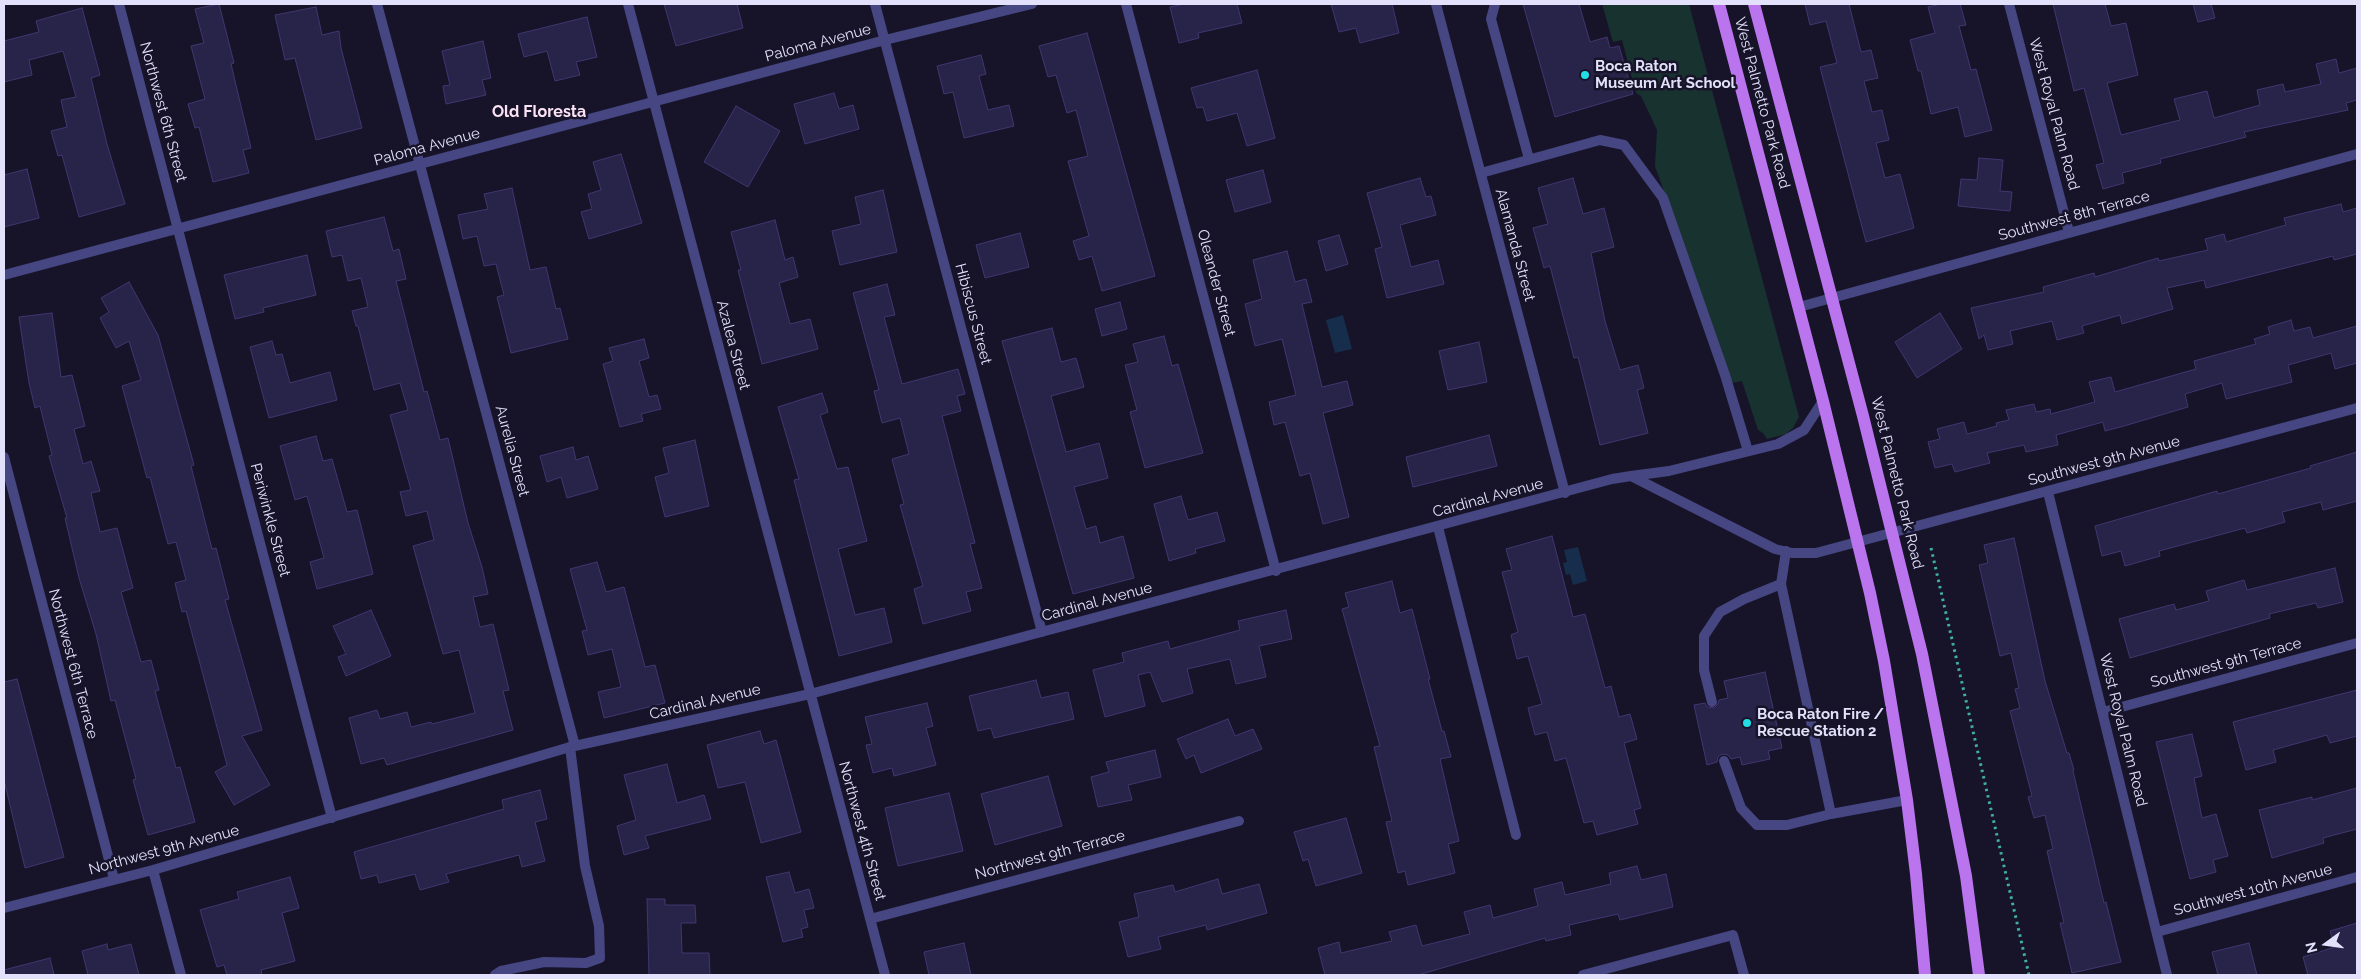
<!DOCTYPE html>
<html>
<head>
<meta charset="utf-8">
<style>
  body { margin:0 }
  #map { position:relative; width:2361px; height:979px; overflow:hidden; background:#171429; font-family:Raleway,sans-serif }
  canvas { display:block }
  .frame { position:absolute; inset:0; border:5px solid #e2e0fb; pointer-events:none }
  .north { position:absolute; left:2301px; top:919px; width:50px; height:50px; -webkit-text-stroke:4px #171429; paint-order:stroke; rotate:256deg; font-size:14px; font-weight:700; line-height:20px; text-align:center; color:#e2e0fb }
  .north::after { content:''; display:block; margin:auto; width:18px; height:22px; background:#e2e0fb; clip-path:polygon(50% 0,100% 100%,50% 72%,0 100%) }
</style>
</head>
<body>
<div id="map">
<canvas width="2361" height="979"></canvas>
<div class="frame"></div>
<div class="north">N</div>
</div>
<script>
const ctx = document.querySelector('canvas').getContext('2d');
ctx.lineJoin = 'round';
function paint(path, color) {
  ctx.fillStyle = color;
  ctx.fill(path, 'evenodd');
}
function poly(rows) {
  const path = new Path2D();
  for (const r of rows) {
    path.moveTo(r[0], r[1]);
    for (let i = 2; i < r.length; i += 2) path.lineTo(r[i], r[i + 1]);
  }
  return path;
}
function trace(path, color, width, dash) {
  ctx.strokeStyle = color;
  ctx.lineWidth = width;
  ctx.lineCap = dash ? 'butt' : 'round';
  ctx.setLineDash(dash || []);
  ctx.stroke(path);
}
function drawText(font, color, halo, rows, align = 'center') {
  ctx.font = font + ' Raleway,sans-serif';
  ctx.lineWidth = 5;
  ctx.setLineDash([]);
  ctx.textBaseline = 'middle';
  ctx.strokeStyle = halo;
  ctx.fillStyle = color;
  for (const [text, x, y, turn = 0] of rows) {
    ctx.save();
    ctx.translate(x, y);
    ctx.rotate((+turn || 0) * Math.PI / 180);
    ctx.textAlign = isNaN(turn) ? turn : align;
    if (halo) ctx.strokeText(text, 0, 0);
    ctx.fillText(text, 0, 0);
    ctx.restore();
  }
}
const green = poly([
  [1602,4,1689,4,1799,417,1793,428,1786,434,1767,439,1763,433,1758,430,1742,381,1732,383,1655,166,1657,130,1641,96,1636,93,1622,40,1613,42]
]);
const water = poly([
  [1343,315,1352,349,1335,353,1326,320],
  [1578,547,1587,581,1573,585,1570,574,1566,575,1563,563,1567,562,1564,550]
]);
const building = poly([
  [219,4,234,63,231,64,251,148,243,150,249,173,213,182,199,127,195,128,188,104,205,99,191,46,204,43,195,9,219,4],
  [664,4,737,4,743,28,676,46,664,4],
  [1184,4,1237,4,1242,23,1198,33,1199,38,1179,43,1170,7,1184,4],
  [1331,4,1392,4,1399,33,1360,43,1356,28,1339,32,1331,4],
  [1523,4,1579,4,1590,42,1607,37,1610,48,1619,46,1633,94,1555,117,1523,4],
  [1805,4,1849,4,1861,52,1871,50,1878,78,1864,81,1872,112,1882,110,1889,140,1876,143,1885,178,1900,174,1914,228,1866,242,1820,67,1837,63,1826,21,1810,25,1805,4],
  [1941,4,1960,4,1966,25,1959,26,1971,70,1976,69,1992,130,1965,137,1958,107,1931,114,1921,71,1918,71,1910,40,1935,33,1928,7,1941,4],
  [2053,4,2105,4,2111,26,2126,23,2138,75,2107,83,2121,135,2180,120,2174,99,2207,91,2214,118,2260,105,2257,90,2283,84,2285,92,2321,84,2316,64,2336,59,2339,73,2357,68,2357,100,2346,103,2348,110,2244,132,2246,137,2160,159,2161,163,2122,173,2124,183,2103,189,2096,165,2104,163,2084,88,2074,91,2053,4],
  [2193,4,2211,4,2215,18,2198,22,2193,4],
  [316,7,322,35,339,31,341,48,362,128,316,140,295,58,285,60,275,15,316,7],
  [82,8,100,75,91,78,107,144,125,204,79,217,62,155,58,156,51,131,67,127,61,100,76,97,63,51,29,60,32,75,4,82,4,41,39,32,36,21,82,8],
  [587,17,597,57,576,62,580,75,555,81,547,51,524,57,518,34,587,17],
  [1087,33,1155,276,1102,291,1092,256,1079,260,1073,241,1089,236,1068,161,1088,156,1076,110,1067,113,1056,75,1048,77,1039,46,1087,33],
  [483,41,491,78,482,80,486,95,446,104,443,86,450,85,442,51,483,41],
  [981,55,986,74,979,76,988,110,1009,105,1014,126,964,138,953,92,944,94,937,66,981,55],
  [1257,70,1275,138,1247,146,1237,113,1207,121,1203,107,1197,108,1191,88,1257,70],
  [834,93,839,109,853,105,859,129,805,144,794,104,834,93],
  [736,106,780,131,748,187,704,162,736,106],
  [621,154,642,223,589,239,581,212,592,209,588,194,601,190,593,162,621,154],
  [1979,158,2003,160,2000,191,2012,192,2010,211,1958,206,1961,179,1977,180,1979,158],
  [27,169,39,218,4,227,4,175,27,169],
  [1263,170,1271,202,1235,212,1226,180,1263,170],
  [1420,178,1426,197,1431,196,1436,215,1400,225,1411,267,1438,260,1444,284,1387,298,1375,249,1382,247,1367,193,1420,178],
  [1573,178,1583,214,1604,208,1614,247,1591,253,1605,321,1620,370,1638,365,1644,388,1637,390,1648,433,1600,445,1578,357,1574,358,1550,266,1544,268,1533,228,1548,224,1538,188,1573,178],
  [512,188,530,270,546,267,556,309,560,308,568,339,511,353,497,297,504,295,496,264,484,266,477,236,463,239,458,215,488,209,484,194,512,188],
  [883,190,897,252,840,265,832,231,861,224,855,197,883,190],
  [2341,204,2343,212,2357,208,2357,254,2334,260,2333,256,2206,288,2204,280,2167,288,2173,309,2122,324,2120,315,2082,326,2084,333,2057,340,2052,321,2010,331,2013,344,1988,350,1984,335,1979,339,1971,308,2044,292,2043,287,2094,273,2095,277,2158,258,2159,261,2208,250,2205,239,2224,234,2226,242,2286,225,2284,218,2341,204],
  [384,217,393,251,399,249,406,279,396,281,424,392,427,391,440,440,448,438,468,523,482,567,488,594,473,597,480,627,493,624,509,690,503,691,513,730,387,765,384,758,361,764,349,718,377,710,380,719,407,712,411,727,431,722,432,724,475,713,459,650,443,654,413,546,434,540,427,511,406,516,400,492,411,490,390,415,408,410,400,383,374,390,358,326,356,326,352,311,368,307,361,278,348,281,342,255,332,257,326,231,384,217],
  [775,220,785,260,793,257,798,277,779,283,790,324,810,319,818,349,762,364,738,270,741,270,731,232,775,220],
  [1020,233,1029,267,985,278,976,245,1020,233],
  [1339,235,1348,264,1326,271,1318,241,1339,235],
  [1287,251,1295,282,1306,279,1312,302,1302,304,1322,387,1347,381,1353,405,1323,413,1349,517,1323,524,1310,473,1300,476,1285,422,1274,425,1269,402,1296,395,1282,339,1255,346,1245,304,1262,299,1253,260,1287,251],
  [307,255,316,295,263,308,264,312,235,319,224,275,307,255],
  [129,282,158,335,194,465,191,466,212,549,216,548,229,599,225,600,262,730,242,736,270,785,234,805,215,772,227,765,186,611,182,612,175,583,186,580,176,542,168,544,150,477,147,478,122,386,141,380,129,341,116,348,100,318,109,312,101,298,129,282],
  [887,284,895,315,884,317,902,384,958,369,965,394,957,396,961,411,942,416,975,543,970,544,982,588,966,592,971,611,923,624,914,589,923,586,900,505,904,504,892,459,909,454,900,418,882,423,874,391,879,390,853,293,887,284],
  [1120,302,1127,329,1102,336,1095,309,1120,302],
  [52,313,61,377,72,375,85,426,74,429,83,464,91,461,100,491,91,493,100,532,117,528,133,588,121,592,141,662,151,660,159,690,155,691,176,768,180,767,195,822,148,835,133,780,136,779,115,700,111,701,96,634,79,578,65,518,67,518,49,456,52,455,40,406,35,408,29,383,19,317,52,313],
  [1940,313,1962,349,1917,378,1895,342,1940,313],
  [2291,320,2294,331,2310,327,2313,338,2357,326,2357,363,2335,369,2331,353,2288,365,2292,382,2226,399,2222,383,2185,394,2188,407,2124,426,2105,431,2103,422,2056,435,2058,445,2026,452,2024,445,1987,453,1990,463,1955,472,1952,464,1935,468,1928,442,1940,439,1937,429,1964,422,1967,434,1997,426,1996,423,2009,420,2006,410,2034,404,2036,412,2050,409,2051,414,2095,402,2089,382,2111,377,2115,392,2196,369,2194,361,2256,344,2254,339,2270,334,2268,327,2291,320],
  [1052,328,1061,362,1076,358,1084,387,1051,396,1066,452,1099,443,1108,478,1074,487,1086,529,1096,526,1100,543,1123,536,1134,578,1073,594,1002,341,1052,328],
  [1164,336,1172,366,1178,364,1203,453,1145,468,1130,412,1137,410,1125,365,1138,362,1133,344,1164,336],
  [644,339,649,358,639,361,649,397,657,395,661,409,641,414,643,421,620,427,603,364,613,361,609,348,644,339],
  [272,341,276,355,282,354,290,383,330,372,337,400,269,418,250,347,272,341],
  [1479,342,1487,382,1448,390,1439,351,1479,342],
  [822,393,828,412,820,415,837,469,848,467,867,541,838,549,855,615,884,608,892,642,839,656,794,480,799,479,778,407,822,393],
  [1489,435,1497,466,1413,487,1406,457,1489,435],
  [316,436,323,461,332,459,347,512,357,510,373,574,317,589,310,562,324,558,307,496,295,500,280,446,316,436],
  [695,440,709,506,665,517,655,477,669,473,663,448,695,440],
  [573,447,576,460,588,456,598,489,567,498,561,477,547,482,540,456,573,447],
  [2357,452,2357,501,2323,510,2321,502,2282,512,2285,522,2247,533,2245,528,2159,551,2160,556,2125,566,2121,551,2102,556,2095,526,2217,491,2218,494,2311,468,2310,466,2357,452],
  [1181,496,1188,520,1217,512,1225,541,1195,549,1196,553,1169,561,1154,504,1181,496],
  [1552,536,1573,617,1585,614,1605,688,1611,686,1619,717,1630,714,1637,739,1624,743,1641,808,1634,810,1638,824,1597,835,1593,821,1584,823,1566,758,1555,761,1547,732,1535,735,1528,708,1542,704,1528,656,1517,659,1511,635,1518,632,1502,572,1512,570,1506,549,1552,536],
  [2014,538,2045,681,2067,753,2069,753,2074,770,2073,771,2104,903,2106,902,2121,962,2072,973,2060,923,2064,923,2047,851,2053,849,2045,815,2034,818,2028,797,2032,796,2010,711,2020,708,2015,689,2019,688,2011,653,2000,656,1979,565,1988,563,1984,545,2014,538],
  [597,562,606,592,624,587,645,667,655,665,665,703,604,718,598,692,621,687,612,649,588,655,582,631,587,630,570,569,597,562],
  [2335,568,2343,602,2318,608,2316,603,2269,614,2270,618,2130,658,2119,619,2174,604,2176,610,2209,601,2206,591,2244,580,2247,590,2335,568],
  [1392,581,1400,613,1412,609,1430,679,1428,679,1442,731,1444,731,1451,757,1440,759,1459,841,1448,844,1455,873,1408,885,1405,871,1398,873,1386,822,1392,821,1374,747,1380,746,1342,609,1349,607,1345,593,1392,581],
  [371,610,391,656,346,676,338,657,346,654,333,626,371,610],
  [1286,610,1292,639,1259,646,1266,677,1236,684,1230,659,1187,669,1193,693,1162,702,1150,672,1138,675,1145,706,1105,717,1093,670,1124,662,1122,653,1168,641,1170,649,1240,630,1238,621,1286,610],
  [1765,672,1782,748,1768,751,1770,759,1742,765,1740,757,1731,759,1728,755,1722,754,1718,757,1717,762,1707,765,1694,705,1705,703,1707,707,1714,708,1718,704,1719,700,1728,698,1724,681,1765,672],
  [17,679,64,857,25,868,4,780,4,682,17,679],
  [1036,680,1041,698,1068,692,1074,719,994,738,991,728,978,731,969,696,1036,680],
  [2357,690,2357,736,2330,743,2327,735,2273,750,2276,762,2246,770,2233,722,2357,690],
  [927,703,933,726,926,728,936,765,894,776,892,768,873,773,866,745,872,744,865,717,927,703],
  [1228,719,1235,736,1253,729,1262,749,1201,773,1194,755,1186,759,1177,739,1228,719],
  [760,731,764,744,776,740,801,832,761,843,745,782,718,788,707,745,760,731],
  [2192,734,2202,776,2194,778,2202,818,2216,814,2228,856,2213,860,2216,872,2190,879,2156,742,2192,734],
  [1155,750,1161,777,1128,785,1132,800,1098,807,1091,777,1109,772,1106,762,1155,750],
  [667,764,677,803,704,795,711,819,645,836,649,848,624,855,617,826,636,820,624,775,667,764],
  [1048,776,1062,826,995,845,981,794,1048,776],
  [2357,788,2357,829,2323,838,2324,843,2272,858,2259,810,2312,797,2312,800,2357,788],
  [540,790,547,819,535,822,545,861,522,867,519,855,446,874,449,882,420,890,415,874,379,883,377,875,361,879,354,852,504,809,502,800,540,790],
  [949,793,963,851,898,866,885,808,949,793],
  [1346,818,1362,873,1316,886,1308,859,1303,861,1294,832,1346,818],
  [1637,866,1641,880,1666,874,1673,907,1620,920,1618,914,1569,925,1571,935,1546,941,1545,938,1418,975,1325,975,1318,948,1339,942,1341,953,1392,941,1389,932,1416,925,1422,946,1470,934,1464,912,1490,905,1493,918,1538,906,1534,889,1562,882,1565,895,1611,884,1609,873,1637,866],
  [789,872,795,893,809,889,814,908,804,910,808,927,801,929,803,937,783,942,766,877,789,872],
  [290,877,299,908,282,913,295,961,261,970,262,975,227,975,224,965,217,967,200,910,239,899,237,892,290,877],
  [1218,879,1222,894,1259,884,1267,913,1207,930,1206,925,1158,937,1161,949,1128,957,1119,922,1139,917,1134,894,1173,885,1175,892,1218,879],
  [647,899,665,899,665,905,695,905,696,923,681,923,682,953,709,953,710,975,649,975,647,899],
  [2357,923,2357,975,2308,975,2303,957,2335,947,2330,931,2357,923],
  [964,943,971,975,929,975,924,952,964,943],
  [2249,943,2257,975,2218,975,2212,952,2249,943],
  [107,944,108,950,131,944,139,975,88,975,82,951,107,944],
  [50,958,54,975,5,975,4,970,50,958]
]);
const path = poly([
  [1931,548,2029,975]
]);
const service = poly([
  [1495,4,1491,19,1529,159],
  [1481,173,1600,140,1624,145,1663,198,1725,375,1748,451],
  [1438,527,1516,835],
  [1786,551,1781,584,1831,814,1907,800],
  [1712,702,1704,670,1704,636,1720,612,1744,599,1781,584],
  [1724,761,1741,808,1757,825,1787,825,1831,814],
  [495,975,501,971,544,962,586,963,600,958,599,926,585,866,570,747]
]);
const minor = poly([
  [119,4,332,818],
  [377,4,575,746],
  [628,4,885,975],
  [875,4,1042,632],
  [1126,4,1276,571],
  [1436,4,1565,493],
  [2009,4,2069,232],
  [4,275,885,40,1032,4],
  [1799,307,2357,154],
  [4,457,114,879],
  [1631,476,1669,471,1778,444,1804,430,1823,401],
  [2048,492,2167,975],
  [2103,712,2357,643],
  [153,870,181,975],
  [4,908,153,870,570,747,810,694,1612,479,1631,476,1775,549,1792,553,1816,553,2357,408],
  [870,919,1239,821],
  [2157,932,2357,877],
  [1583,975,1733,935,1744,975]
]);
const primary = poly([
  [1719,4,1823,401,1870,593,1884,661,1907,800,1916,874,1925,975],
  [1754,4,1863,416,1922,654,1966,876,1979,975]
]);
const markers = [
  [1585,75,5,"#23dce4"],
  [1747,723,5,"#23dce4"]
];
const streetNames = [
  ["Paloma Avenue",818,43,-15],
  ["West Palmetto Park Road",1762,103,75],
  ["Northwest 6th Street",163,112,75],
  ["West Royal Palm Road",2054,114,75],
  ["Paloma Avenue",427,147,-15],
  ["Southwest 8th Terrace",2074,216,-15],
  ["Alamanda Street",1515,245,75],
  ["Oleander Street",1216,283,75],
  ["Hibiscus Street",973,314,75],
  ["Azalea Street",733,345,75],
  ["Aurelia Street",512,451,75],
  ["Southwest 9th Avenue",2104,461,-15],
  ["West Palmetto Park Road",1897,483,76],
  ["Cardinal Avenue",1488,498,-15],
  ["Periwinkle Street",270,520,75],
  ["Cardinal Avenue",1097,602,-15],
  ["Southwest 9th Terrace",2226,663,-15],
  ["Northwest 6th Terrace",73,664,75],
  ["Cardinal Avenue",705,702,-13],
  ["West Royal Palm Road",2123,730,76],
  ["Northwest 4th Street",862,831,75],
  ["Northwest 9th Avenue",164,850,-15],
  ["Northwest 9th Terrace",1050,855,-15],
  ["Southwest 10th Avenue",2253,890,-15]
];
const poiNames = [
  ["Boca Raton",1595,66],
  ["Museum Art School",1595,83],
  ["Boca Raton Fire /",1757,714],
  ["Rescue Station 2",1757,731]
];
const neighbourhoodNames = [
  ["Old Floresta",539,112]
];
paint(green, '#183230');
paint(water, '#162d4b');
paint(building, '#282348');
trace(building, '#403771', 1);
trace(path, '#40afa2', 3, [2.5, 4]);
trace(service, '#454682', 10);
trace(minor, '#454682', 10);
trace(primary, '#ba74ee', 12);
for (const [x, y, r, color] of markers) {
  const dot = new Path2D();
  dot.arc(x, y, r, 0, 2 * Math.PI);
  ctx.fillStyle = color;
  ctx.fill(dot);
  trace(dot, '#171429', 2);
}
drawText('15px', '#e2e0fb', '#171429', streetNames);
drawText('bold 15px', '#e2e0fb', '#171429', poiNames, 'left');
drawText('bold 16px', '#fbe2f4', '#171429', neighbourhoodNames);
</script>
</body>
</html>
